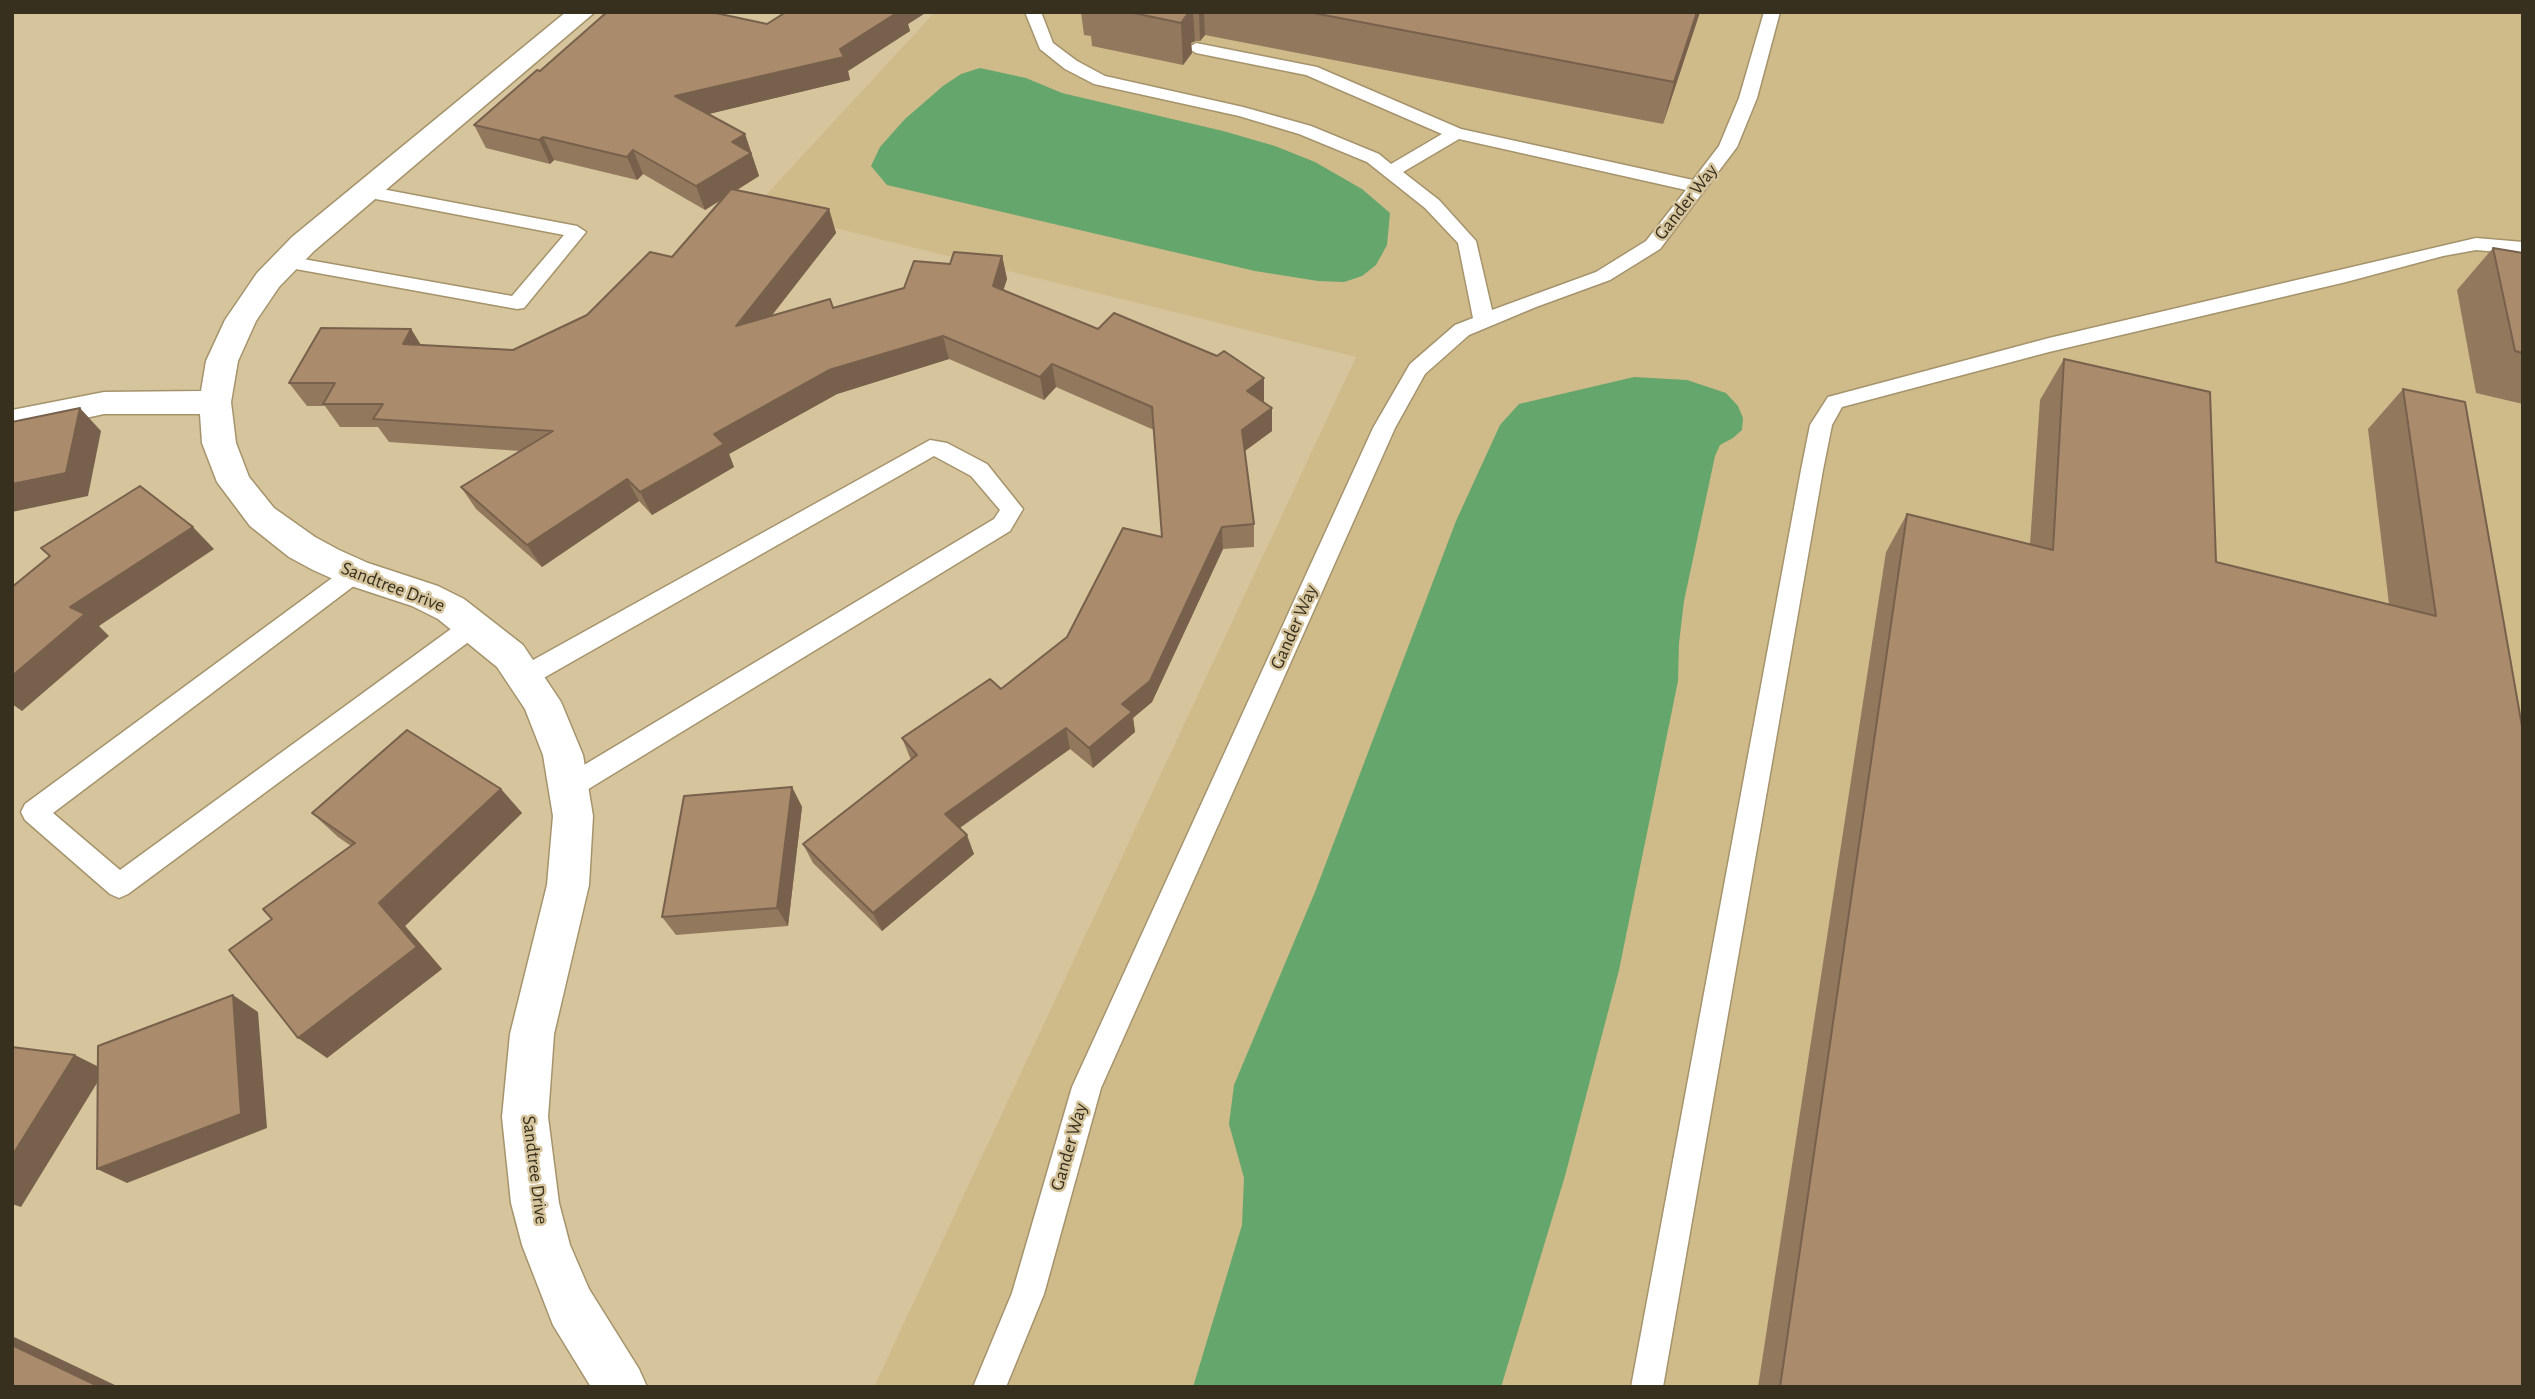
<!DOCTYPE html>
<html>
<head>
<meta charset="utf-8">
<style>
  body { margin:0 }
  #map { position:relative; width:2535px; height:1399px; overflow:hidden; background:#d6c49c; font-family:"Alegreya Sans",sans-serif }
  canvas { display:block }
  .frame { position:absolute; inset:0; border:14px solid #37301f; pointer-events:none }
</style>
</head>
<body>
<div id="map">
<canvas width="2535" height="1399"></canvas>
<div class="frame"></div>
</div>
<script>
const ctx = document.querySelector('canvas').getContext('2d');
ctx.lineJoin = 'round';
function paint(path, color) {
  ctx.fillStyle = color;
  ctx.fill(path, 'evenodd');
}
function poly(rows) {
  const path = new Path2D();
  for (const r of rows) {
    path.moveTo(r[0], r[1]);
    for (let i = 2; i < r.length; i += 2) path.lineTo(r[i], r[i + 1]);
  }
  return path;
}
function trace(path, color, width, dash) {
  ctx.strokeStyle = color;
  ctx.lineWidth = width;
  ctx.lineCap = dash ? 'butt' : 'round';
  ctx.setLineDash(dash || []);
  ctx.stroke(path);
}
function drawText(font, color, halo, rows, align = 'center') {
  ctx.font = font + ' "Alegreya Sans",sans-serif';
  ctx.lineWidth = 5;
  ctx.setLineDash([]);
  ctx.textBaseline = 'middle';
  ctx.strokeStyle = halo;
  ctx.fillStyle = color;
  for (const [text, x, y, turn = 0] of rows) {
    ctx.save();
    ctx.translate(x, y);
    ctx.rotate((+turn || 0) * Math.PI / 180);
    ctx.textAlign = isNaN(turn) ? turn : align;
    if (halo) ctx.strokeText(text, 0, 0);
    ctx.fillText(text, 0, 0);
    ctx.restore();
  }
}
const built = poly([
  [935,12,2523,12,2523,1387,874,1387,1356,357,754,208]
]);
const water = poly([
  [980,68,1026,78,1062,93,1223,131,1275,146,1315,162,1362,189,1390,213,1387,245,1376,265,1362,276,1344,282,1318,281,1255,271,887,185,871,166,880,147,905,119,943,86,961,74],
  [1634,377,1687,380,1726,393,1738,406,1743,418,1742,430,1733,438,1720,445,1715,456,1684,601,1679,643,1678,681,1619,970,1565,1176,1501,1387,1193,1387,1242,1225,1244,1178,1229,1124,1234,1085,1315,892,1456,521,1500,425,1519,404]
]);
const service = poly([
  [1025,12,1041,12,1053,43,1077,61,1105,76,1243,107,1311,126,1379,154,1391,164,1442,134,1306,75,1196,53,1188,48,1196,43,1317,67,1461,129,1693,180,1719,146,1739,98,1764,12,1780,12,1757,98,1737,147,1660,249,1610,280,1536,307,1469,335,1425,374,1395,428,1101,1088,1044,1294,1006,1387,973,1387,1012,1293,1072,1087,1373,428,1410,364,1455,325,1473,318,1458,243,1425,208,1367,162,1299,134,1239,116,1094,84,1065,69,1040,49,1025,12],
  [1459,139,1686,190,1646,241,1596,272,1492,310,1476,241,1439,200,1403,172,1459,139],
  [366,186,577,226,586,232,524,308,517,309,279,266,276,262,279,258,286,256,512,296,564,235,360,196,357,192,360,188,366,186],
  [2476,238,2523,242,2523,254,2476,250,2443,256,2346,282,2049,352,1842,407,1832,425,1823,470,1663,1387,1631,1387,1801,470,1810,425,1828,397,2049,338,2476,238],
  [930,440,947,443,987,464,1023,509,1010,531,577,796,568,799,559,796,555,788,559,780,994,519,1000,510,971,476,934,456,533,684,524,687,515,684,512,677,515,670,930,440],
  [355,564,363,567,366,573,363,579,53,813,120,870,466,618,474,616,482,618,486,625,482,632,128,894,119,898,110,894,25,820,21,812,25,804,347,567,355,564]
]);
const minor = poly([
  [566,12,595,12,314,251,279,287,256,321,238,361,231,402,236,443,249,477,274,508,315,537,339,550,368,563,438,586,464,599,523,645,561,702,583,755,593,816,589,885,554,1034,548,1117,559,1203,570,1245,589,1289,639,1369,647,1387,591,1387,553,1325,522,1245,511,1203,502,1117,510,1034,547,885,553,816,543,755,525,709,497,667,438,619,412,606,342,583,313,570,289,557,250,526,217,482,202,443,200,414,104,414,12,434,12,410,104,392,201,391,206,361,225,320,257,273,292,237,566,12]
]);
const wall = poly([
  [927,12,908,24,910,31,848,71,850,80,708,114,745,134,759,176,737,190,829,209,836,233,771,316,833,308,904,288,950,264,1002,256,1007,279,1003,290,1098,329,1264,378,1264,401,1263,402,1272,431,1245,451,1254,524,1254,547,1223,549,1152,702,1133,718,1135,732,1093,768,1070,749,960,828,974,854,882,931,813,863,803,844,911,760,902,738,1001,689,1067,637,1162,537,1154,430,1056,387,1044,400,949,359,837,394,729,454,734,467,652,515,639,501,542,567,476,509,461,487,520,451,389,442,378,427,340,427,325,406,307,406,289,383,411,329,421,345,513,350,587,315,672,257,721,200,705,210,643,174,637,180,554,160,550,164,486,148,474,125,540,71,767,24],
  [1081,12,1700,12,1663,124,1205,35,1200,41,1195,41,1191,43,1192,53,1183,65,1092,46,1091,36,1084,35],
  [2493,248,2523,253,2523,404,2476,393,2457,290],
  [2064,359,2216,562,2389,604,2368,429,2403,389,2523,732,2523,1387,1758,1387,1886,552,1907,514,2030,544,2040,400],
  [792,787,802,807,788,926,676,935,662,917],
  [501,789,522,813,405,926,442,969,327,1058,272,919,351,846,338,837,312,813]
]);
const shadedWall = poly([
  [898,12,927,12,908,24,910,31,848,71,850,80,684,120,675,96,840,49],
  [1184,12,1193,12,1195,41,1191,43,1192,53,1183,65,1181,23],
  [1199,12,1204,12,1205,35,1200,41],
  [1697,12,1700,12,1663,124,1674,82],
  [745,134,759,176,705,210,696,186,732,142],
  [543,137,554,160,550,164,539,140],
  [633,150,643,174,637,180,627,157],
  [829,209,836,233,745,350,736,326],
  [1002,256,1007,279,997,310,993,286],
  [411,329,425,352,403,344],
  [943,336,949,359,837,394,729,454,734,467,652,515,640,492,714,434,829,370],
  [1052,364,1056,387,1044,400,1040,377],
  [1264,378,1264,401,1247,414,1247,391],
  [80,408,101,431,88,496,12,512,12,484],
  [1272,408,1272,431,1242,453,1242,430],
  [627,479,639,501,542,567,527,545],
  [193,527,214,549,99,626,109,636,22,711,12,704,12,676,70,607],
  [1222,527,1223,549,1152,702,1133,718,1135,732,1093,768,1089,748],
  [1066,728,1070,749,952,833,945,814],
  [792,787,802,807,788,926,777,908],
  [501,789,522,813,405,926,442,969,327,1058,298,1038,379,903],
  [967,835,974,854,882,931,873,913],
  [233,995,258,1012,267,1128,127,1183,97,1169],
  [75,1055,105,1070,21,1207,12,1204,12,1156],
  [12,1336,119,1387,100,1387,12,1345]
]);
const building = poly([
  [607,12,711,12,767,24,786,12,898,12,840,49,844,57,675,96,745,134,732,142,751,153,696,186,633,150,627,157,543,137,539,140,474,125,537,70,540,71,607,12],
  [1129,12,1189,12,1181,23,1129,12],
  [1308,12,1697,12,1674,82,1308,12],
  [731,189,829,209,736,326,830,299,833,308,904,288,914,261,950,264,954,252,1002,256,993,286,1098,329,1114,313,1217,356,1224,351,1264,378,1247,391,1272,408,1242,430,1254,524,1222,527,1150,681,1122,704,1132,712,1089,748,1066,728,945,814,967,835,873,913,803,844,917,755,902,738,990,679,1001,689,1067,637,1123,528,1162,537,1152,407,1052,364,1040,377,943,336,829,370,714,434,724,444,640,492,627,479,527,545,461,487,553,431,373,419,383,404,323,404,335,383,289,383,321,328,411,329,403,344,513,350,587,315,650,252,672,257,731,189],
  [2493,248,2523,253,2523,353,2515,351,2493,248],
  [2064,359,2210,392,2216,562,2436,616,2403,389,2465,402,2523,732,2523,1387,1780,1387,1907,514,2053,550,2064,359],
  [80,408,66,473,12,484,12,422,80,408],
  [140,486,193,527,70,607,85,614,12,676,12,587,50,556,41,548,140,486],
  [407,730,501,789,379,903,417,947,298,1038,229,950,272,919,263,909,355,843,312,813,407,730],
  [792,787,777,908,662,917,684,796,792,787],
  [233,995,241,1114,97,1169,98,1046,233,995],
  [12,1047,75,1055,12,1156,12,1047],
  [12,1345,100,1387,12,1387,12,1345]
]);
const streetNames = [
  ["Gander Way",1686,202,-52],
  ["Sandtree Drive",393,587,21],
  ["Gander Way",1294,627,-66],
  ["Gander Way",1069,1147,-74],
  ["Sandtree Drive",535,1170,83]
];
paint(built, '#cfba8a');
paint(water, '#65a66c');
trace(service, '#a5936c', 3);
trace(minor, '#a5936c', 3);
paint(service, '#fff');
paint(minor, '#fff');
paint(wall, '#92785d');
paint(shadedWall, '#77614c');
paint(building, '#aa8b6c');
trace(building, '#77614c', 2);
drawText('19px', '#37301f', '#d6c49c', streetNames);
</script>
</body>
</html>
